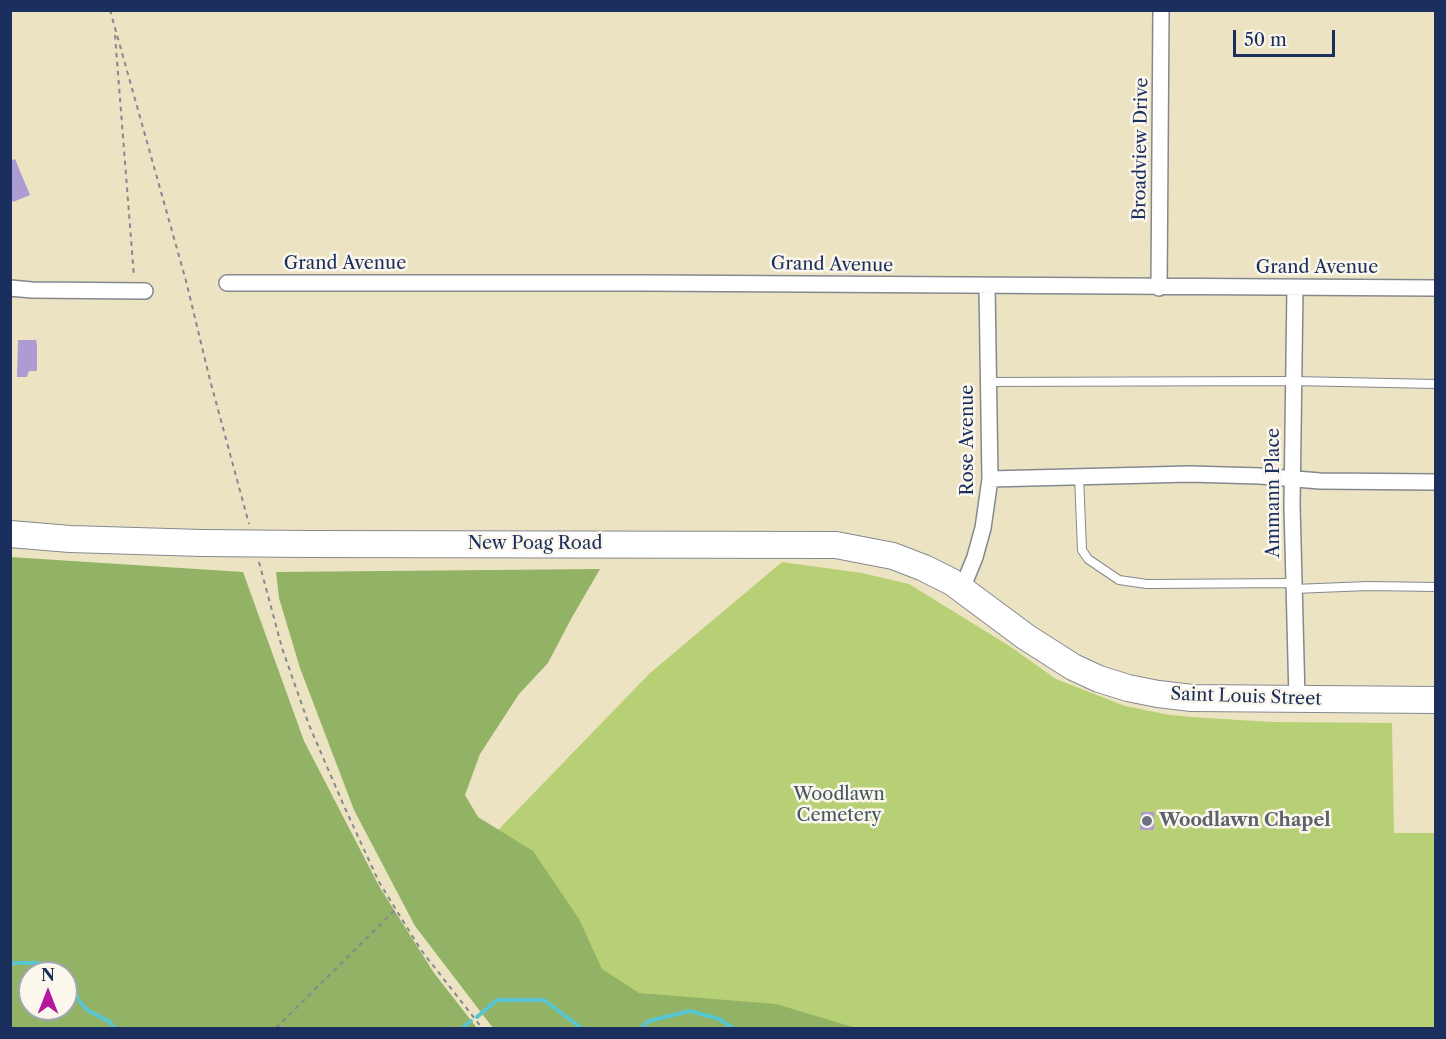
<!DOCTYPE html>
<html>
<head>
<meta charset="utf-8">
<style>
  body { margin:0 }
  #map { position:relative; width:1446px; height:1039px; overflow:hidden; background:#ece3c2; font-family:"Libre Caslon Text",serif }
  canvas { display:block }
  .frame { position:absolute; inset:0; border:12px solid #1b2f5e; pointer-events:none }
  .north { position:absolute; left:18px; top:961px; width:60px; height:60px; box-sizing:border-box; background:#fbf7ec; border:2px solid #a1a7b3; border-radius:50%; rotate:0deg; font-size:16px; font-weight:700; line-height:24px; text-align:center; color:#1b2f5e }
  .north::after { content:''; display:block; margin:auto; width:21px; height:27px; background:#b5179e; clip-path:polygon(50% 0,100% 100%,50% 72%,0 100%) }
  .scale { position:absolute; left:1233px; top:30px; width:102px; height:27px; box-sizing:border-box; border:3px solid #1b2f5e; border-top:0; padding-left:8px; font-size:18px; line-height:21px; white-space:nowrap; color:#1b2f5e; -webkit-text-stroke:4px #fbf7ec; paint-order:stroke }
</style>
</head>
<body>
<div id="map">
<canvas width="1446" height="1039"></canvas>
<div class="frame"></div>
<div class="north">N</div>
<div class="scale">50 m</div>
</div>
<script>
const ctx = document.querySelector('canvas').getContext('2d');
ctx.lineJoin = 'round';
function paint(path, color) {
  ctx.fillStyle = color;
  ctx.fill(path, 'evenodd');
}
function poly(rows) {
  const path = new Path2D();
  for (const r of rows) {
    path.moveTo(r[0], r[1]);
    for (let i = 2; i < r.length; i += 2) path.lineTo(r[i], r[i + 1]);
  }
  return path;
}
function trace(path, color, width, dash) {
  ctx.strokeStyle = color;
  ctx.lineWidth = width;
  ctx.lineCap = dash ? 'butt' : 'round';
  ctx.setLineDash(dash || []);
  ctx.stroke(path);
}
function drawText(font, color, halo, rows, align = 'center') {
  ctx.font = font + ' "Libre Caslon Text",serif';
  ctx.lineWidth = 5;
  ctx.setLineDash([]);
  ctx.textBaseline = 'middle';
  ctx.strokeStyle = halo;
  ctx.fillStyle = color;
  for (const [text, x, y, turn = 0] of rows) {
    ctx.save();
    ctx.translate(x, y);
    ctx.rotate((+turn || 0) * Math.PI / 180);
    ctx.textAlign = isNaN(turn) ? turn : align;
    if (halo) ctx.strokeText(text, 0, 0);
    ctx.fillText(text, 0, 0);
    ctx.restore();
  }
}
const green = poly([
  [782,562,862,573,909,584,1008,645,1056,679,1125,706,1170,715,1206,718,1273,722,1392,723,1394,833,1435,833,1435,1028,601,1028,441,889,650,673]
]);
const forest = poly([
  [10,557,243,572,304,741,379,886,434,973,477,1028,11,1028],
  [30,973,66,973,66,1009,30,1009],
  [600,569,571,619,548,663,519,694,480,754,465,795,478,817,533,851,579,919,602,969,639,993,776,1004,856,1028,493,1028,415,926,354,810,300,668,279,598,276,572]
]);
const stream = poly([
  [10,963,38,963,60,967,66,973],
  [66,973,74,982,77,998,87,1010,110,1022,114,1028],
  [477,1017,497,1000,544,1000,581,1028],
  [462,1028,471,1021],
  [641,1028,649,1021,690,1011,719,1019,733,1028]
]);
const building = poly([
  [15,159,30,195,13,202,10,195,10,161],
  [18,340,36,340,37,345,37,371,29,371,27,377,17,377],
  [1141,812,1154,812,1154,830,1140,830]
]);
const path = poly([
  [110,10,186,281,210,380,249,524],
  [115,35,134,277],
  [259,562,282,648,309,725,344,806,379,882,421,950,482,1028],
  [276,1028,396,909]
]);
const lane = poly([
  [987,382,1293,381,1436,384],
  [1079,476,1082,550,1088,559,1119,580,1147,584,1294,583],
  [1294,589,1368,586,1436,587]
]);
const street = poly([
  [227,283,646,283,1436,288],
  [10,288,32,290,145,291],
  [1159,288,1161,10],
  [1295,288,1292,505,1297,699],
  [990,479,1190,474,1260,476,1320,481,1436,482],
  [962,589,975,557,983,528,990,479,987,286]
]);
const primary = poly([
  [10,534,70,539,202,543],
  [309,544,836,545,893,556,924,568,952,582,1026,637,1073,667,1099,679,1128,688,1158,694,1192,698,1436,700]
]);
const primaryBridge = poly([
  [202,543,309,544]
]);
const markers = [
  [1147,821,6,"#6b7280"]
];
const streetNames = [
  ["Broadview Drive",1141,149,-89],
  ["Grand Avenue",345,264],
  ["Grand Avenue",832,265,1],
  ["Grand Avenue",1317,268],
  ["Rose Avenue",968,440,-90],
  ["Ammann Place",1274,493,-90],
  ["New Poag Road",535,544],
  ["Saint Louis Street",1246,697,2]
];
const parkNames = [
  ["Woodlawn",839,795],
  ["Cemetery",839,816]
];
const worshipNames = [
  ["Woodlawn Chapel",1159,821]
];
paint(green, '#b8d075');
paint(forest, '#92b266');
trace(stream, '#59c6cf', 4);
paint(building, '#ac9cd1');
trace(lane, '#848990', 10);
trace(street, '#848990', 18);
trace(primary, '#848990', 28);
trace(path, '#848990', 2, [4.5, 4.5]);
trace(lane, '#fff', 8);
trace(street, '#fff', 15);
trace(primary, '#fff', 26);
trace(primaryBridge, '#848990', 28, []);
trace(primaryBridge, '#fff', 26);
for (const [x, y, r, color] of markers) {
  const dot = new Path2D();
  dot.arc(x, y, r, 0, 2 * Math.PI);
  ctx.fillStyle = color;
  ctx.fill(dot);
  trace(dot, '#fbf7ec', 2);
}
drawText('18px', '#1b2f5e', '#fbf7ec', streetNames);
drawText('18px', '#425764', '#fbf7ec', parkNames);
drawText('bold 18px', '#5b616d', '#fbf7ec', worshipNames, 'left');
</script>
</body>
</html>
